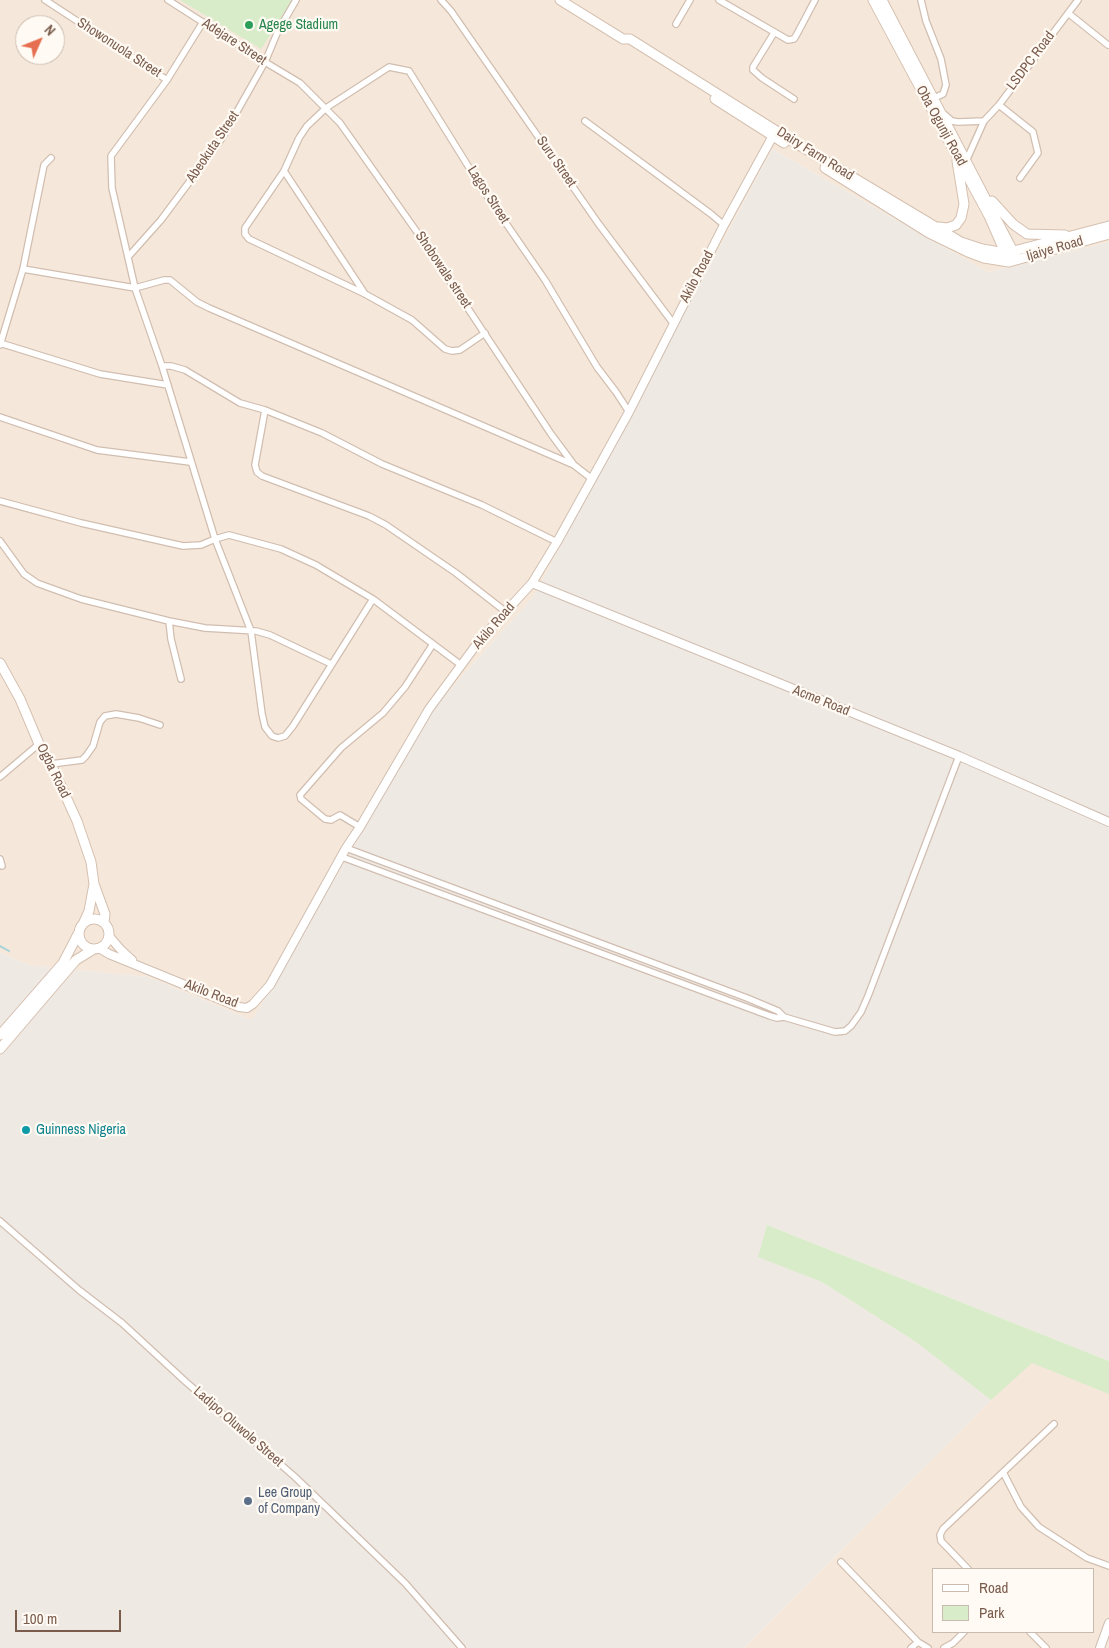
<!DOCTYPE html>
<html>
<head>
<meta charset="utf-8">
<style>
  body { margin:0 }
  #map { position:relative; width:1109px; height:1648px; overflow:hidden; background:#fdf6ec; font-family:"Archivo Narrow",sans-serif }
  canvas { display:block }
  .legend { position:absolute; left:932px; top:1568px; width:162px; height:65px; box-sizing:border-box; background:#fffaf3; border:1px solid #cabbb1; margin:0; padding:6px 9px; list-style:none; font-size:15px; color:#7a5c4d }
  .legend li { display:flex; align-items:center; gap:10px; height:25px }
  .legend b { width:25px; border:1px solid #cabbb1 }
  .north { position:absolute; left:15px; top:15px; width:50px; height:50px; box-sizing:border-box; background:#fffaf3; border:1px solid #cabbb1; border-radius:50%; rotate:46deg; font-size:14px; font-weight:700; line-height:20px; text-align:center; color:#7a5c4d }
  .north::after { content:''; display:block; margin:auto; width:18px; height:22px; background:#e76f51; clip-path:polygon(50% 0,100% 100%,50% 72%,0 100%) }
  .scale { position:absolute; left:15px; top:1610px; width:106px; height:22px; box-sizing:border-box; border:2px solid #7a5c4d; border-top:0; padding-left:6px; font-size:15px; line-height:18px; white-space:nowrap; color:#7a5c4d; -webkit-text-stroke:4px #fffaf3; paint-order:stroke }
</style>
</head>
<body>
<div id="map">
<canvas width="1109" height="1648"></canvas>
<ul class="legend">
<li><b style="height:6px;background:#fff"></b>Road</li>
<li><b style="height:14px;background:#d8ecc9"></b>Park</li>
</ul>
<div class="north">N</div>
<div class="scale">100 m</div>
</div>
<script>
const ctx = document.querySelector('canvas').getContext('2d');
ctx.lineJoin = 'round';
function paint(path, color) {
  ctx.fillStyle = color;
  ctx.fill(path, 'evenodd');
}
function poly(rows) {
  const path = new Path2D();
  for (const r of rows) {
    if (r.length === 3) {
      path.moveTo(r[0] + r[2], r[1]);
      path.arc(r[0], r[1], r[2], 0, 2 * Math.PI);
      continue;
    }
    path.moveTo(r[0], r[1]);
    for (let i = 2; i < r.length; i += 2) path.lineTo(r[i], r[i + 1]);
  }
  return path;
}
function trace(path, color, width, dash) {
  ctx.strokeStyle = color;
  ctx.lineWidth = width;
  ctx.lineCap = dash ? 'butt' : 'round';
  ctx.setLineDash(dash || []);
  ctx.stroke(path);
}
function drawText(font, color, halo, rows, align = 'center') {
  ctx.font = font + ' "Archivo Narrow",sans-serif';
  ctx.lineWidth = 4.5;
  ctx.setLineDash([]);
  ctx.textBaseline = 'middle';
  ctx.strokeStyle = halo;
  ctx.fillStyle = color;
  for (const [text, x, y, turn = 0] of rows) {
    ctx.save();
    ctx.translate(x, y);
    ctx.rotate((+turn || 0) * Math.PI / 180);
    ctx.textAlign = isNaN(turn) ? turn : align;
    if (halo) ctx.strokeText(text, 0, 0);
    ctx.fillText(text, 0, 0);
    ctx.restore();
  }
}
const residential = poly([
  [0,0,1109,0,1109,242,988,272,772,149,534,596,438,703,252,1020,148,977,28,965,0,952],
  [25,25,55,25,55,55,25,55],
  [758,1257,1109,1361,1109,1648,744,1648,991,1400,916,1342,822,1282],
  [933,1569,1093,1569,1093,1632,933,1632]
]);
const industrial = poly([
  [772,149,988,272,1109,242,1109,1361,767,1225,759,1257,822,1282,916,1342,991,1400,744,1648,0,1648,0,952,28,965,148,977,252,1020,438,703,534,596]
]);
const green = poly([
  [180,0,293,0,261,49],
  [767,1225,1109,1361,1109,1394,1032,1363,991,1400,916,1342,822,1282,758,1257]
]);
const stream = poly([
  [0,946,9,951]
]);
const minor = poly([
  [45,0,167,80],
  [168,0,265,62,300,83,340,123,424,242,551,434,574,465],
  [441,0,451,11,598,223,673,323],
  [719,0,788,40,794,39,797,34,815,0],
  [921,0,926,21,941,59,946,85,943,94,934,98],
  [1068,13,1108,45],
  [203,22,167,80,111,156,112,188,135,288,162,366,215,539,251,631,262,714,265,727,272,736,278,738,285,736,293,726,373,599],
  [676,24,690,0],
  [774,33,753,67,753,70,762,78,794,99],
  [999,105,1033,132,1038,153,1020,178],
  [944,114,952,121,958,122,984,121],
  [585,121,711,214,724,225],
  [967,159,984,121,999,105,1078,0],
  [284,171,365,294],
  [128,257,161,220,222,138,265,62,278,31,296,0],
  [23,269,135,288,164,280,170,280,197,302,209,308,574,465,592,479],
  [485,333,460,350,452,351,445,349,412,320,365,294,249,239,245,234,245,228,284,171,299,138,307,126,326,108,389,67,409,71,483,190,545,280,597,367,616,392,629,412],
  [0,343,100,374,168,385],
  [0,345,23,269,44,165,51,158],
  [162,366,171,366,185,370,240,403,265,410,322,433,382,464,482,505,557,542],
  [265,410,255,465,257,472,262,476,369,516,386,525,456,573,506,612],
  [0,417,97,450,190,462],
  [0,501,81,523,183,546,201,545,215,539,229,535,281,549,316,565,373,599,461,665],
  [0,541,24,574,37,583,45,586,81,599,169,621,205,628,256,631,270,635,331,664],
  [169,621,171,639,181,679],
  [51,764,82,760,86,756,93,746,100,722,105,716,116,714,139,718,160,725],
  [0,777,39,744],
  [360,827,340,815,331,820,325,819,301,799,300,795,341,748,383,713,405,687,433,644],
  [346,848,747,998,778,1011,784,1017,835,1032,845,1031,851,1026,861,1012,868,996,959,756],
  [342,857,770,1016,777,1018,784,1017],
  [0,859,2,866],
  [0,1221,79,1290,122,1323,186,1382,295,1477,405,1583,462,1648],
  [1003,1472,1021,1507,1039,1527,1087,1558,1109,1566],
  [841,1562,918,1642,928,1648],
  [968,1569,941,1541,940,1535,943,1529,1054,1424],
  [1030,1632,1046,1648],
  [911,1648,918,1642],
  [944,1648,953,1643,964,1632]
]);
const tertiary = poly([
  [532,583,959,756,1109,822],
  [109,936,121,950,132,960],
  [99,948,109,954,239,1007,247,1008,253,1004,270,985,346,848,360,827,429,709,479,641,532,583,557,542,629,412,724,225,775,132],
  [1100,1648,1109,1623]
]);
const secondary = poly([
  [560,0,623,39,630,39,794,142,961,242,982,249,1006,253,1109,226],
  [873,0,989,216,1007,257],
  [882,0,1015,255],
  [715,99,784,143],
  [825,168,929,233,968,252,984,258,1009,262,1109,234],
  [992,201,1013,224,1027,234,1065,235],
  [939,227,947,228,956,225,961,218,964,204,957,161],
  [0,663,20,699,39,744,51,764,77,821,91,862,94,884,105,914,104,922],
  [94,934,15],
  [84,922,89,911,94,884],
  [0,1035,63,963,79,932],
  [0,1049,76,960,94,949]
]);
const markers = [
  [249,25,5,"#2e9e5b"],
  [26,1130,5,"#0f9aa8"],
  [248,1501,5,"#5c6f8a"]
];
const leisureNames = [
  ["Agege Stadium",259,25]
];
const streetNames = [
  ["Adejare Street",234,42,33],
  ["Showonuola Street",119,48,33],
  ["LSDPC Road",1031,61,-53],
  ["Oba Ogunji Road",941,126,61],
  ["Abeokuta Street",213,147,-56],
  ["Dairy Farm Road",815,154,32],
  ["Suru Street",556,162,55],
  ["Lagos Street",488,195,57],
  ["Ijaiye Road",1055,249,-16],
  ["Shobowale street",443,270,56],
  ["Akilo Road",697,277,-62],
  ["Akilo Road",494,626,-49],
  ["Acme Road",821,701,22],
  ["Ogba Road",53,771,64],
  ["Akilo Road",211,994,21],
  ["Ladipo Oluwole Street",238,1427,41]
];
const cultureNames = [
  ["Guinness Nigeria",36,1130]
];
const serviceNames = [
  ["Lee Group",258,1493],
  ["of Company",258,1509]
];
paint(residential, '#f5e8da');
paint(industrial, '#efe9e4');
paint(green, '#d8ecc9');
trace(stream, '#a5d3da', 2);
trace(minor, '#d1beb0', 8);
trace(tertiary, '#d1beb0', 10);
trace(secondary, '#d6c0b0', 11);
trace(minor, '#fff', 5.5);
trace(tertiary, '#fff', 8);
trace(secondary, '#fff', 9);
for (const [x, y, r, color] of markers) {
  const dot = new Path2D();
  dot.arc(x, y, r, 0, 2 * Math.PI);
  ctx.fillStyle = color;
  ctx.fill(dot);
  trace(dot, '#fffaf3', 2);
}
drawText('14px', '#27864d', '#fffaf3', leisureNames, 'left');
drawText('14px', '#7a5c4d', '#fffaf3', streetNames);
drawText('14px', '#0d838f', '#fffaf3', cultureNames, 'left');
drawText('14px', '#4e5e75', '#fffaf3', serviceNames, 'left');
</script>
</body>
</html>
